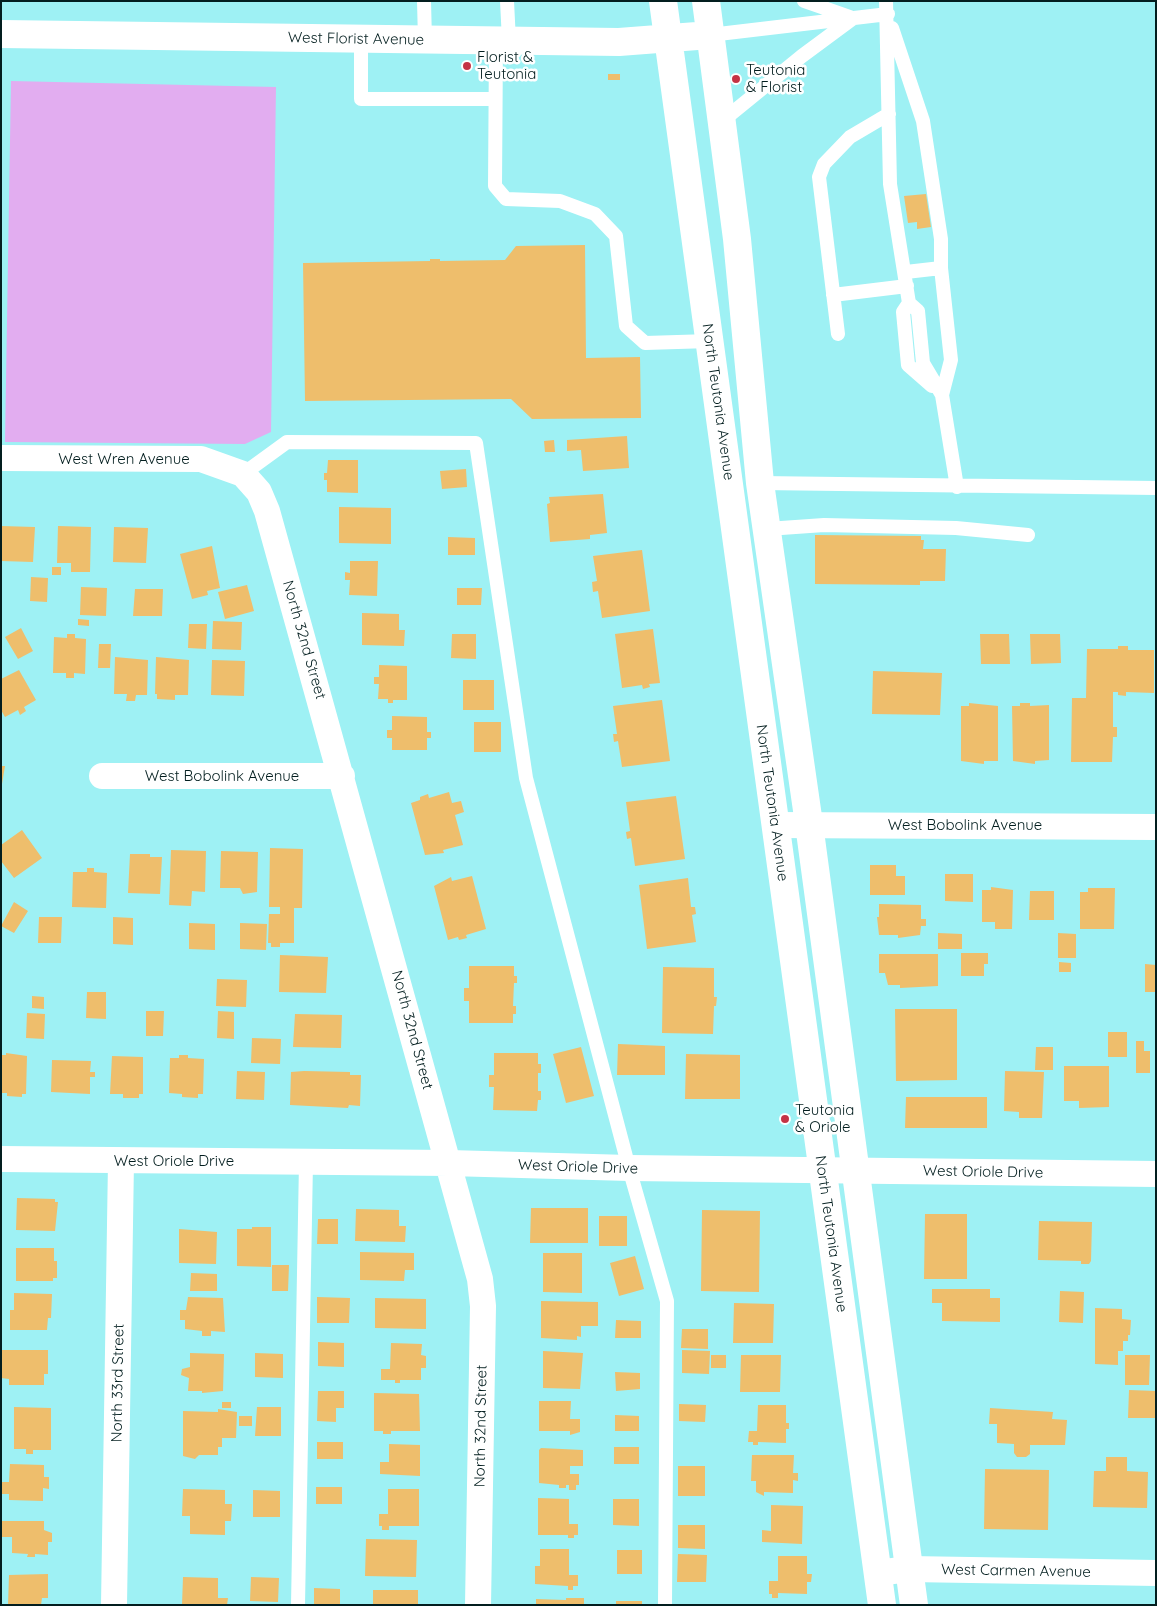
<!DOCTYPE html>
<html>
<head>
<meta charset="utf-8">
<style>
  body { margin:0 }
  #map { position:relative; width:1157px; height:1606px; overflow:hidden; background:#9ef1f4; font-family:Quicksand,sans-serif }
  canvas { display:block }
  .frame { position:absolute; inset:0; border:2px solid #031e1f; pointer-events:none }
</style>
</head>
<body>
<div id="map">
<canvas width="1157" height="1606"></canvas>
<div class="frame"></div>
</div>
<script>
const ctx = document.querySelector('canvas').getContext('2d');
ctx.lineJoin = 'round';
function paint(path, color) {
  ctx.fillStyle = color;
  ctx.fill(path, 'evenodd');
}
function poly(rows) {
  const path = new Path2D();
  for (const r of rows) {
    path.moveTo(r[0], r[1]);
    for (let i = 2; i < r.length; i += 2) path.lineTo(r[i], r[i + 1]);
  }
  return path;
}
function trace(path, color, width, dash) {
  ctx.strokeStyle = color;
  ctx.lineWidth = width;
  ctx.lineCap = dash ? 'butt' : 'round';
  ctx.setLineDash(dash || []);
  ctx.stroke(path);
}
function drawText(font, color, halo, rows, align = 'center') {
  ctx.font = font + ' Quicksand,sans-serif';
  ctx.lineWidth = 5;
  ctx.setLineDash([]);
  ctx.textBaseline = 'middle';
  ctx.strokeStyle = halo;
  ctx.fillStyle = color;
  for (const [text, x, y, turn = 0] of rows) {
    ctx.save();
    ctx.translate(x, y);
    ctx.rotate((+turn || 0) * Math.PI / 180);
    ctx.textAlign = isNaN(turn) ? turn : align;
    if (halo) ctx.strokeText(text, 0, 0);
    ctx.fillText(text, 0, 0);
    ctx.restore();
  }
}
const green = poly([
  [11,81,276,87,271,432,245,444,5,442]
]);
const building = poly([
  [608,74,620,74,620,80,608,80],
  [926,194,931,227,917,229,917,222,908,223,904,196],
  [585,245,586,358,640,357,641,418,532,419,511,399,305,401,303,263,430,261,430,259,440,259,440,261,505,260,516,246],
  [627,436,629,468,583,471,581,450,567,451,567,440],
  [554,440,555,452,545,452,544,441],
  [328,460,358,460,358,493,327,492,327,480,324,480,324,473,327,473],
  [466,469,467,487,442,489,440,471],
  [603,494,607,533,590,535,590,539,550,542,547,504,550,503,549,497],
  [339,507,391,508,391,544,339,543],
  [1,526,35,527,33,562,1,561],
  [58,526,91,527,90,572,71,572,71,563,57,563],
  [114,527,148,528,146,563,113,562],
  [815,535,921,536,921,540,924,540,923,549,946,549,945,581,920,581,920,585,815,584],
  [448,537,475,538,475,555,448,555],
  [212,546,220,588,207,591,208,595,192,599,180,554],
  [642,550,650,611,602,618,598,591,593,592,592,582,597,581,593,556],
  [350,561,378,561,377,596,349,595,350,580,345,580,345,572,350,573],
  [52,567,61,567,61,575,52,575],
  [31,577,48,578,47,602,30,601],
  [247,585,254,611,225,619,218,592],
  [81,587,107,588,106,616,80,615],
  [457,588,482,588,481,605,457,605],
  [135,589,163,589,162,616,133,616],
  [362,613,399,614,399,630,405,630,404,646,362,645],
  [78,619,89,620,89,626,78,625],
  [213,621,242,622,241,650,212,649],
  [189,624,207,624,206,649,188,648],
  [21,628,33,651,18,659,5,637],
  [653,629,660,683,649,684,650,687,643,689,642,685,622,688,615,634],
  [67,634,75,634,75,638,86,639,85,674,74,673,74,678,66,678,66,673,53,673,54,637,67,638],
  [452,634,476,634,476,659,451,658],
  [980,634,1009,634,1010,664,981,664],
  [1030,634,1060,634,1061,663,1031,664],
  [99,644,111,644,110,668,98,668],
  [1118,646,1128,646,1128,650,1154,650,1154,693,1126,692,1126,696,1118,695,1118,692,1113,692,1113,727,1117,727,1117,737,1113,737,1112,762,1071,762,1072,698,1086,698,1087,649,1118,649],
  [115,657,148,660,147,695,136,695,135,701,126,701,127,694,114,694],
  [156,657,189,660,188,695,175,695,175,700,157,699,157,694,155,694],
  [212,660,245,661,244,696,211,695],
  [379,665,407,666,407,700,393,700,393,703,388,703,388,699,378,699,379,684,374,684,374,677,379,677],
  [19,670,36,700,24,707,26,711,20,715,18,710,5,717,1,710,1,679],
  [873,671,942,673,940,715,872,714],
  [463,680,494,680,494,710,463,710],
  [662,700,670,761,622,767,618,741,614,742,613,734,617,734,613,706],
  [969,703,998,706,998,761,984,761,984,764,961,761,961,706,969,706],
  [1020,703,1030,703,1030,706,1049,705,1049,760,1035,761,1035,764,1013,761,1012,706,1020,706],
  [392,716,427,717,427,732,431,732,431,738,427,738,427,750,392,750,392,738,387,738,387,730,392,730],
  [474,722,501,722,501,752,474,752],
  [1,766,5,766,2,784,1,784],
  [449,792,452,803,461,801,464,812,455,815,463,845,443,850,444,853,425,855,411,803,420,800,420,797,428,794,429,798],
  [676,796,685,859,635,866,631,838,627,839,626,832,630,831,626,802],
  [22,830,42,858,14,878,1,861,1,845],
  [270,848,303,849,302,908,294,908,294,943,280,943,280,947,271,947,271,943,268,943,269,914,280,914,280,907,269,907],
  [171,850,206,851,205,892,192,891,191,906,169,905],
  [221,851,258,852,257,892,243,894,240,888,220,888],
  [130,854,150,854,150,857,162,857,160,894,128,893],
  [870,865,896,865,896,876,905,876,905,895,870,895],
  [87,868,94,868,94,872,107,873,106,908,72,907,73,872,87,872],
  [945,874,973,874,973,902,945,901],
  [472,876,486,929,466,935,467,938,459,940,458,937,448,940,434,886,451,877,452,881],
  [688,878,691,907,695,907,696,914,692,915,696,942,647,949,639,885],
  [991,887,1013,890,1012,929,995,929,995,922,982,922,982,890,991,890],
  [1088,888,1115,888,1114,929,1080,929,1080,892,1088,892],
  [1030,891,1054,891,1054,920,1029,920],
  [14,902,28,911,14,933,1,926],
  [879,904,921,905,921,919,926,919,926,926,921,926,920,935,898,938,898,935,879,935,877,917,879,917],
  [39,917,62,917,61,943,38,943],
  [113,917,133,918,133,945,113,944],
  [189,923,215,924,215,950,189,949],
  [240,923,267,924,266,950,240,949],
  [938,933,962,934,962,949,938,949],
  [1058,933,1076,934,1076,958,1058,958],
  [961,953,988,953,988,964,984,964,984,976,961,976],
  [879,954,938,954,938,986,900,988,900,985,888,985,885,973,879,973],
  [280,955,328,957,326,993,279,992],
  [1059,962,1071,963,1071,972,1059,972],
  [1145,964,1156,965,1156,992,1145,992],
  [469,966,514,966,514,976,517,976,517,983,514,983,513,1006,516,1006,516,1014,513,1014,513,1023,469,1023,469,1001,464,1001,464,988,469,988],
  [663,967,714,968,714,997,717,997,716,1006,714,1006,713,1034,662,1033],
  [217,979,247,980,246,1007,216,1006],
  [87,992,106,992,106,1019,86,1018],
  [32,996,44,997,44,1009,32,1008],
  [895,1009,957,1009,957,1080,896,1081],
  [146,1011,164,1011,163,1036,146,1036],
  [218,1011,234,1012,234,1039,217,1038],
  [27,1013,45,1014,44,1039,26,1038],
  [295,1014,342,1015,341,1048,293,1047],
  [1108,1032,1127,1032,1127,1057,1108,1057],
  [252,1038,281,1039,280,1064,251,1063],
  [1136,1041,1144,1041,1144,1051,1150,1051,1150,1073,1136,1073],
  [618,1044,665,1046,665,1075,617,1075],
  [581,1047,594,1096,566,1103,553,1054],
  [1036,1047,1053,1047,1053,1070,1035,1070],
  [6,1053,27,1056,26,1094,22,1094,22,1097,7,1096,7,1093,1,1093,1,1055,6,1055],
  [494,1053,538,1053,538,1064,541,1064,541,1073,538,1073,538,1091,541,1091,541,1100,538,1100,537,1111,493,1110,494,1087,489,1087,489,1075,494,1075],
  [686,1054,740,1055,740,1099,685,1099],
  [179,1055,188,1055,188,1058,204,1059,203,1094,198,1094,198,1098,182,1097,182,1094,169,1093,170,1058,179,1058],
  [112,1056,143,1057,143,1094,139,1094,139,1098,123,1098,123,1094,110,1094],
  [52,1060,91,1061,90,1072,95,1072,95,1077,90,1077,90,1094,51,1092],
  [1064,1066,1109,1066,1109,1107,1079,1108,1079,1101,1064,1101],
  [237,1071,265,1072,264,1100,236,1099],
  [304,1071,350,1072,350,1075,361,1075,360,1106,349,1105,348,1108,290,1105,291,1072],
  [1005,1071,1044,1072,1042,1118,1019,1118,1019,1112,1004,1111],
  [906,1097,987,1097,987,1128,905,1128],
  [17,1198,55,1199,55,1202,58,1202,55,1231,16,1230],
  [531,1208,588,1208,588,1243,530,1243],
  [356,1209,399,1210,399,1226,406,1226,405,1242,355,1241],
  [702,1210,760,1211,759,1292,701,1291],
  [925,1214,967,1214,967,1279,924,1279],
  [599,1216,627,1216,627,1246,599,1246],
  [318,1219,338,1219,338,1244,317,1244],
  [1039,1221,1092,1222,1091,1261,1089,1264,1081,1264,1081,1261,1038,1260],
  [252,1227,271,1227,271,1267,237,1266,237,1229,252,1229],
  [179,1229,217,1232,216,1264,179,1263],
  [16,1248,54,1248,54,1261,57,1261,57,1278,53,1278,53,1281,16,1281],
  [360,1252,414,1253,414,1270,405,1270,404,1281,360,1280],
  [543,1253,582,1253,582,1293,543,1292],
  [635,1256,644,1289,619,1296,610,1263],
  [272,1265,289,1265,288,1291,272,1291],
  [191,1273,217,1274,217,1291,190,1291],
  [932,1289,990,1289,990,1298,1000,1298,1000,1322,942,1321,942,1303,932,1303],
  [1060,1291,1084,1292,1083,1323,1059,1322],
  [14,1293,52,1294,51,1318,48,1318,47,1330,10,1330,10,1310,14,1310],
  [188,1297,223,1298,225,1332,211,1331,211,1336,202,1336,202,1331,185,1329,185,1320,180,1320,180,1310,186,1310],
  [317,1297,350,1298,349,1323,317,1323],
  [375,1298,426,1299,426,1329,375,1328],
  [541,1301,598,1302,598,1326,581,1326,581,1337,577,1336,577,1340,541,1338],
  [734,1303,774,1304,773,1343,733,1343],
  [1095,1308,1122,1309,1122,1319,1131,1320,1130,1335,1128,1335,1128,1341,1123,1341,1123,1351,1118,1351,1118,1365,1095,1364],
  [616,1320,641,1321,641,1338,615,1338],
  [682,1329,708,1329,708,1349,681,1348],
  [318,1342,344,1343,344,1367,318,1366],
  [391,1343,422,1344,421,1355,426,1356,426,1368,421,1368,421,1380,400,1380,400,1383,395,1383,395,1380,381,1380,381,1369,390,1369],
  [1,1350,48,1350,48,1374,44,1374,44,1385,9,1385,9,1379,1,1378],
  [682,1350,710,1351,709,1374,682,1373],
  [543,1351,583,1353,580,1389,543,1388],
  [190,1353,224,1354,223,1391,202,1393,202,1391,188,1391,189,1378,181,1375,182,1369,190,1367],
  [255,1353,283,1354,283,1378,255,1377],
  [711,1355,726,1355,726,1368,711,1368],
  [741,1355,781,1355,780,1392,740,1392],
  [1125,1355,1150,1355,1149,1385,1125,1385],
  [615,1372,640,1373,640,1389,616,1391],
  [1129,1390,1156,1391,1156,1418,1128,1418],
  [318,1391,344,1391,344,1408,336,1408,336,1422,317,1421],
  [374,1393,419,1394,420,1431,391,1431,391,1434,383,1434,383,1431,374,1431],
  [539,1401,571,1401,570,1419,580,1419,580,1432,570,1435,570,1431,539,1431],
  [222,1402,231,1402,231,1408,222,1408],
  [679,1404,706,1405,705,1422,679,1421],
  [758,1405,786,1405,786,1423,789,1423,789,1429,786,1429,786,1443,758,1442,758,1445,753,1445,753,1442,748,1442,749,1431,757,1431],
  [14,1407,51,1408,51,1450,33,1450,33,1454,26,1454,26,1449,14,1449],
  [257,1407,281,1407,281,1436,255,1436],
  [990,1408,1053,1412,1052,1419,1067,1420,1065,1445,1030,1445,1030,1454,1026,1457,1017,1457,1014,1453,1014,1444,997,1443,997,1424,989,1424],
  [218,1409,237,1412,236,1438,222,1438,222,1447,218,1447,218,1455,199,1455,195,1459,183,1456,183,1411,218,1412],
  [615,1415,639,1416,639,1431,615,1431],
  [239,1416,252,1416,252,1426,239,1426],
  [317,1442,343,1442,343,1459,317,1459],
  [389,1444,420,1445,420,1476,380,1474,380,1462,389,1462],
  [614,1447,639,1447,639,1464,614,1464],
  [541,1448,583,1450,583,1466,570,1466,570,1474,579,1474,579,1485,576,1485,576,1490,569,1490,569,1485,566,1485,566,1488,559,1488,559,1485,539,1483,539,1450],
  [752,1455,794,1455,793,1473,798,1473,798,1481,793,1480,793,1493,764,1492,764,1496,756,1492,756,1481,751,1481],
  [1106,1457,1127,1457,1127,1471,1148,1472,1147,1508,1093,1507,1094,1471,1106,1471],
  [10,1464,44,1465,44,1477,49,1477,49,1489,43,1488,43,1501,9,1500,9,1494,1,1494,1,1482,9,1482],
  [678,1466,705,1466,705,1496,678,1496],
  [985,1469,1049,1470,1048,1530,984,1529],
  [316,1487,342,1487,342,1504,316,1504],
  [183,1489,225,1490,225,1504,232,1504,231,1521,225,1521,225,1535,190,1534,190,1516,182,1516],
  [388,1489,419,1489,419,1526,389,1526,389,1530,382,1530,382,1526,379,1526,379,1514,388,1514],
  [253,1490,280,1491,280,1517,253,1517],
  [538,1498,569,1499,569,1524,578,1524,578,1535,574,1535,574,1538,568,1538,568,1535,538,1535],
  [613,1499,639,1499,639,1526,613,1525],
  [771,1505,803,1506,802,1544,762,1542,762,1530,771,1531],
  [1,1521,44,1521,44,1530,52,1533,52,1542,48,1542,48,1555,35,1554,35,1557,27,1557,28,1554,12,1553,12,1537,1,1537],
  [678,1525,705,1525,705,1549,678,1548],
  [366,1539,417,1540,416,1577,365,1576],
  [540,1549,569,1549,569,1575,578,1575,578,1586,573,1586,573,1590,568,1590,568,1586,535,1584,535,1566,540,1566],
  [617,1550,642,1550,642,1574,617,1574],
  [678,1554,707,1555,706,1582,677,1582],
  [778,1556,807,1556,807,1574,812,1574,811,1582,807,1582,807,1594,778,1593,778,1598,772,1598,772,1594,769,1594,769,1581,778,1581],
  [48,1574,48,1598,42,1598,41,1605,8,1605,9,1575],
  [183,1577,218,1578,218,1598,228,1598,227,1605,182,1605],
  [251,1577,279,1578,278,1602,250,1601],
  [314,1588,340,1589,340,1605,314,1605],
  [373,1590,418,1590,418,1605,373,1605],
  [566,1598,584,1598,584,1605,536,1605,536,1599,566,1600],
  [616,1601,642,1601,642,1605,616,1605]
]);
const lane = poly([
  [424,1,425,40],
  [507,1,509,41],
  [804,1,850,17],
  [886,1,890,184,909,303,918,311,923,363,942,395,957,487],
  [892,28,923,121,941,239,941,268,951,360,942,395],
  [710,35,888,14],
  [361,39,361,99,495,99],
  [496,41,495,186,506,199,560,201,595,214,616,236,626,326,645,343,710,341],
  [721,122,802,56,852,19],
  [906,272,941,268],
  [833,295,907,286],
  [909,303,903,312,908,365,932,386],
  [838,334,819,177,824,164,850,137,889,114],
  [243,474,287,442,476,443,526,778,629,1168,667,1301,665,1605],
  [760,483,1156,488],
  [767,529,824,525,956,528,1028,535],
  [298,1605,306,1162]
]);
const street = poly([
  [1,458,201,459,243,474,259,492,267,511,480,1279,483,1306,478,1605],
  [102,776,342,776],
  [775,825,1156,827],
  [1,1159,449,1163,629,1168,1156,1174],
  [877,1573,909,1569,1156,1573],
  [114,1605,121,1161]
]);
const secondary = poly([
  [663,1,882,1605],
  [706,1,737,239,760,483,809,824,914,1605],
  [1,34,619,42,710,35]
]);
const markers = [
  [467,66,5,"#c43345"],
  [736,79,5,"#c43345"],
  [785,1119,5,"#c43345"]
];
const streetNames = [
  ["West Florist Avenue",356,39,1],
  ["North Teutonia Avenue",718,402,82],
  ["West Wren Avenue",124,459],
  ["North 32nd Street",304,640,74],
  ["West Bobolink Avenue",222,776],
  ["North Teutonia Avenue",772,803,82],
  ["West Bobolink Avenue",965,825],
  ["North 32nd Street",412,1030,75],
  ["West Oriole Drive",174,1161],
  ["West Oriole Drive",578,1167,2],
  ["West Oriole Drive",983,1172,1],
  ["North Teutonia Avenue",831,1234,82],
  ["North 33rd Street",118,1383,-89],
  ["North 32nd Street",481,1426,-89],
  ["West Carmen Avenue",1016,1571,1]
];
const poiNames = [
  ["Florist &",477,57],
  ["Teutonia",477,74],
  ["Teutonia",746,70],
  ["& Florist",746,87],
  ["Teutonia",795,1110],
  ["& Oriole",795,1127]
];
paint(green, '#e2adf0');
paint(building, '#eebe6c');
trace(lane, '#fff', 14);
trace(street, '#fff', 26);
trace(secondary, '#fff', 28);
for (const [x, y, r, color] of markers) {
  const dot = new Path2D();
  dot.arc(x, y, r, 0, 2 * Math.PI);
  ctx.fillStyle = color;
  ctx.fill(dot);
  trace(dot, '#fff', 2);
}
drawText('15px', '#031e1f', '#fff', streetNames);
drawText('15px', '#031e1f', '#fff', poiNames, 'left');
</script>
</body>
</html>
